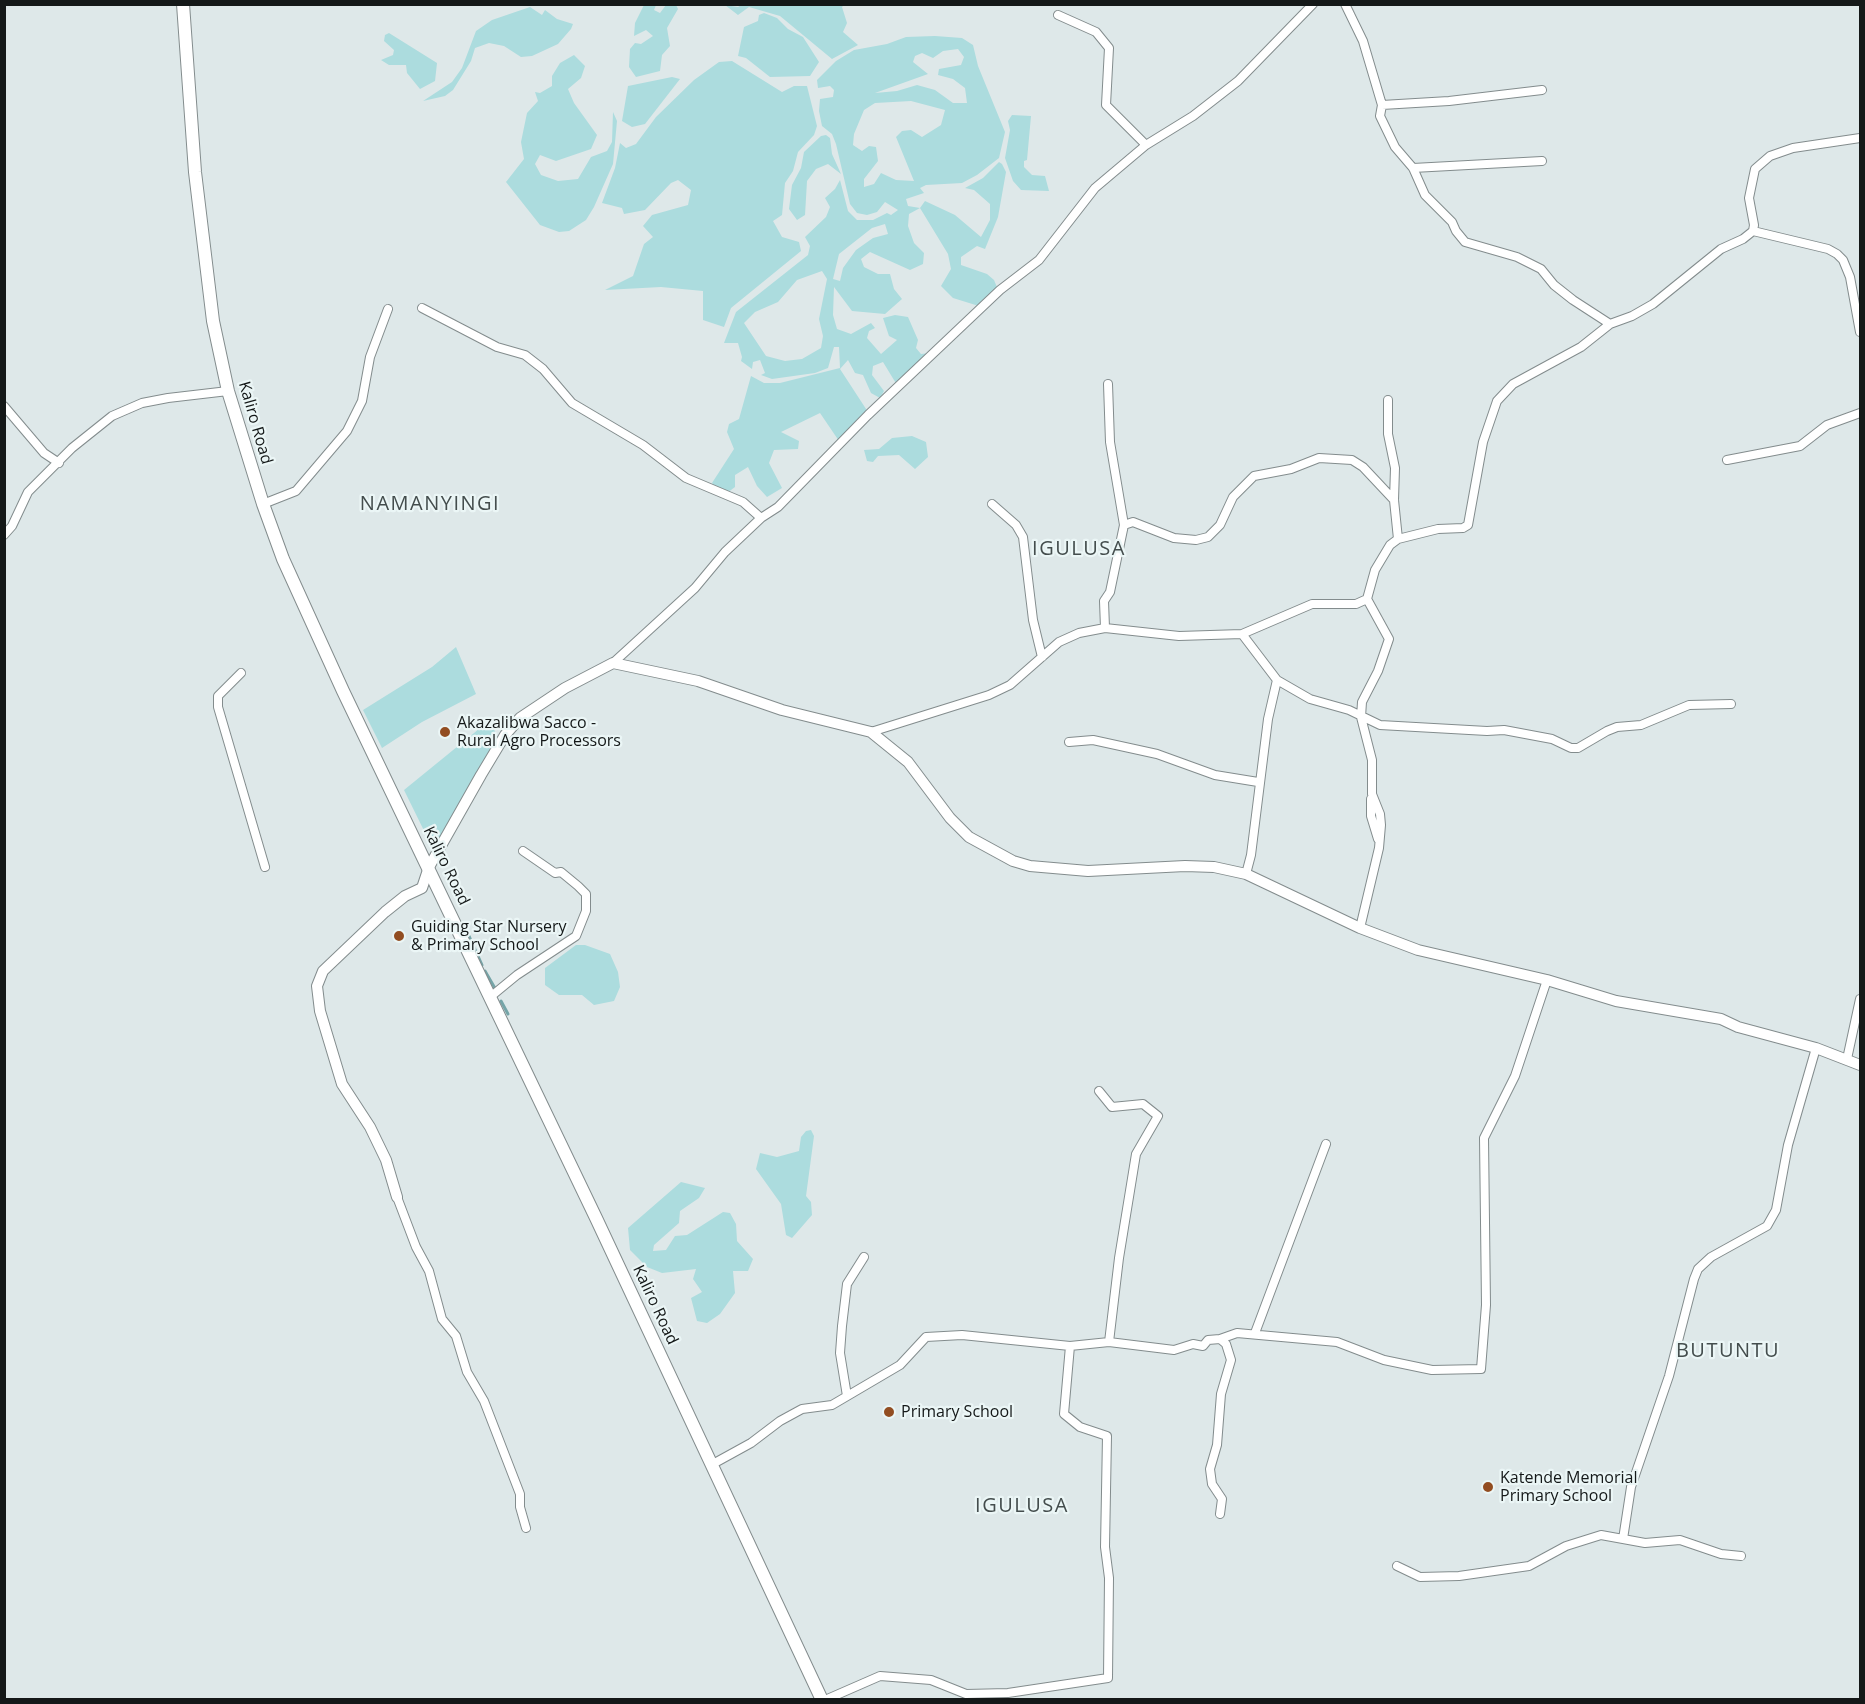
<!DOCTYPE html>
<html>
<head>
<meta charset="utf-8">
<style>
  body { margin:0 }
  #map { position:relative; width:1865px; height:1704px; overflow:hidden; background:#dee8e9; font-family:"Open Sans",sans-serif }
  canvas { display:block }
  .frame { position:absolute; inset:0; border:6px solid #141818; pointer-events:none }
</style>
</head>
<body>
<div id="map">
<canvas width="1865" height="1704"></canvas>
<div class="frame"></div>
</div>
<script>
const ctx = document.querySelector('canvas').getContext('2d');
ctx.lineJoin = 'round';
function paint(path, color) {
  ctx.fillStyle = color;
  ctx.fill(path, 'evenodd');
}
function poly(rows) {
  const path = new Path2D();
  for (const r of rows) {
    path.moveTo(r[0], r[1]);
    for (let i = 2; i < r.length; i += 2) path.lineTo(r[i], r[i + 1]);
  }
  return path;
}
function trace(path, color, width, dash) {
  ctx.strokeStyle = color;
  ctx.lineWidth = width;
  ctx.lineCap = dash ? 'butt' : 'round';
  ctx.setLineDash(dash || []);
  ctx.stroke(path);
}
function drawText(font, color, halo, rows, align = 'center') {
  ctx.font = font + ' "Open Sans",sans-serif';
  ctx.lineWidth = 4.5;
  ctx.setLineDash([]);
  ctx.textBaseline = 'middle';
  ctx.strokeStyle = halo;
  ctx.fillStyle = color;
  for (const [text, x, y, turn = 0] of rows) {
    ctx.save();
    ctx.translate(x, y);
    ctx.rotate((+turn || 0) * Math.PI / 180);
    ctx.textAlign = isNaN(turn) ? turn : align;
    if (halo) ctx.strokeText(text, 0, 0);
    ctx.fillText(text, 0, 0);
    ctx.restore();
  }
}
const green = poly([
  [644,5,656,5,654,10,660,13,666,5,676,5,678,9,667,28,670,46,662,55,660,71,636,77,629,67,630,49,635,43,641,44,653,36,646,30,634,36,635,23],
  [741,5,844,5,842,7,847,23,843,32,858,45,832,59,780,16,749,7,738,15,725,5,738,7],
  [530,7,542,15,545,10,557,19,573,24,571,29,558,44,532,56,521,57,504,46,489,43,475,48,471,61,453,90,445,96,423,101,452,82,462,68,476,31,492,20],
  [764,13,777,18,788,29,803,37,819,62,810,76,770,77,746,58,738,56,744,27,758,21,759,15],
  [389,33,437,63,435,81,420,89,407,73,406,65,389,65,381,60,393,55,394,50,384,41,385,35],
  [935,36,962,38,973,45,978,66,1005,132,999,158,977,175,962,183,926,185,920,188,924,193,906,199,908,206,920,208,925,201,955,215,981,237,990,220,990,204,974,190,965,188,983,178,999,162,1002,164,1006,172,998,217,985,249,977,246,961,257,961,265,987,274,994,280,999,292,982,307,953,298,941,286,951,269,948,254,920,208,909,214,908,226,914,243,924,253,923,264,910,270,870,252,861,259,864,267,878,274,890,274,894,289,902,299,885,314,852,311,834,287,833,315,837,329,851,334,871,323,875,328,869,331,867,338,881,354,897,340,889,336,883,318,895,315,908,317,918,340,916,348,921,354,930,353,897,385,883,362,873,366,872,375,884,391,880,398,871,393,863,375,855,373,848,360,840,369,868,412,839,441,820,413,781,432,799,441,798,449,774,450,769,463,782,488,767,497,757,486,748,467,735,475,735,487,727,493,719,492,712,483,734,449,727,432,729,424,739,419,751,376,764,383,780,383,840,368,839,347,834,347,828,368,815,373,772,379,761,375,765,373,760,360,753,362,752,369,741,361,742,357,738,343,724,343,736,312,808,255,810,246,805,237,826,217,830,207,825,198,835,189,840,180,848,211,857,220,873,220,887,213,891,215,898,210,885,202,877,212,867,215,857,213,850,204,836,144,832,134,822,126,819,111,820,99,833,97,834,90,830,86,818,88,817,80,836,61,854,50,887,44,906,37],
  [958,49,964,57,961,65,939,69,938,75,953,79,965,88,967,103,953,103,935,90,917,85,897,91,875,93,928,74,913,62,915,56,922,53,933,58,943,51],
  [911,101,945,110,941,125,922,137,911,130,902,131,896,137,914,181,896,180,881,173,874,184,864,187,864,179,878,161,876,147,869,146,862,151,853,145,854,134,864,110,875,103],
  [885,224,888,234,873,238,856,250,843,268,840,281,833,279,839,254,872,228],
  [822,271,827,279,819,319,823,336,821,348,802,359,785,361,766,356,744,323,755,312,778,302,797,280],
  [574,55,585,66,581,78,568,89,574,103,597,135,591,149,556,161,540,155,535,164,541,175,558,181,578,179,591,157,607,151,612,142,613,112,617,121,613,164,594,207,586,220,569,231,559,232,540,225,506,182,524,159,521,142,527,113,538,101,535,92,540,93,552,86,552,76,560,63],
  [732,61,782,92,794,86,807,86,817,126,814,135,798,152,793,171,785,183,782,215,773,221,782,237,799,242,801,251,731,308,724,327,703,320,703,291,661,287,605,290,633,276,644,244,653,237,643,226,652,215,688,205,691,190,678,180,671,183,645,210,624,214,622,208,602,203,615,168,620,143,626,148,636,144,656,117,694,80,719,62],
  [672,77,680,79,645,124,632,127,622,121,628,86],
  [1012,115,1031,116,1027,160,1024,161,1024,167,1032,175,1045,176,1049,191,1021,190,1013,181,1005,158,1010,130,1008,121],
  [826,135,830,138,832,154,841,174,828,164,816,169,807,181,805,215,797,220,789,209,792,185,801,168,804,152,821,136],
  [912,436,926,442,928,457,915,469,899,455,878,456,873,462,867,461,864,450,879,449,892,438],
  [456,647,476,694,422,722,382,748,363,710,432,667],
  [490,720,500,743,434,851,404,790],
  [576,945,585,945,610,954,618,972,620,987,614,1001,594,1005,582,995,559,995,545,985,545,968],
  [811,1130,814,1136,806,1196,811,1202,812,1215,792,1238,786,1235,781,1204,756,1169,760,1153,777,1157,799,1151,801,1137,806,1131],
  [681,1182,705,1188,699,1198,680,1211,679,1223,654,1245,653,1251,666,1250,675,1236,687,1235,723,1212,730,1213,736,1224,737,1241,753,1259,748,1271,733,1271,735,1293,720,1314,707,1323,697,1321,691,1298,702,1292,693,1279,696,1269,662,1273,647,1267,630,1250,628,1228]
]);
const stream = poly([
  [469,936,482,965],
  [485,971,496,990],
  [501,1001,508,1014]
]);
const minor = poly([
  [1345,4,1363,41,1382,105,1380,116,1395,147,1413,168,1425,195,1452,222,1456,231,1465,242,1517,257,1541,269,1554,285,1573,300,1610,324],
  [1058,15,1096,32,1109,48,1106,105,1146,145],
  [1382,105,1449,101,1542,90],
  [1413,168,1542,161],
  [1753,231,1828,249,1837,254,1843,260,1850,277,1860,332],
  [422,308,497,347,525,355,543,369,572,403,643,445,686,478,743,502,761,518],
  [1388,400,1388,434,1395,468,1394,500,1398,539],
  [4,406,44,453,59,463],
  [1727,460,1800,446,1827,425,1860,413],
  [263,504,296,491,347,431,362,401,370,357,388,309],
  [992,504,1016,525,1023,537,1033,620,1042,657],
  [1124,525,1133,522,1174,538,1196,540,1208,537,1220,525,1233,497,1254,476,1291,469,1319,458,1352,460,1363,467,1394,500],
  [4,535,12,526,28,492,72,448,112,416,142,403,168,398,228,391],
  [1105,628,1104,601,1110,592,1124,525,1110,442,1108,384],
  [1242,634,1277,680,1310,699,1349,710,1380,725,1487,731,1504,730,1552,739,1571,748,1578,748,1607,731,1617,727,1641,725,1689,705,1731,704],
  [613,663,695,588,725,552,761,518,778,507,868,415,1000,290,1039,260,1095,188,1146,145,1193,116,1238,81,1313,4],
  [241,673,218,696,218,707,265,867],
  [871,732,989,695,1010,685,1059,642,1079,633,1105,628,1179,636,1242,634,1312,604,1356,604,1367,599,1375,570,1390,545,1398,539,1438,529,1463,528,1468,525,1483,442,1497,401,1513,384,1581,347,1610,324,1632,316,1653,304,1721,249,1743,239,1753,231,1754,225,1749,198,1755,169,1770,156,1793,148,1860,138],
  [1069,742,1093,740,1157,754,1215,775,1258,782],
  [1371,799,1371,816,1378,839],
  [1246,874,1251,855,1268,719,1277,680],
  [1360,928,1379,848,1381,825,1380,814,1372,794,1372,760,1361,717,1362,702,1378,671,1389,639,1367,599],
  [489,998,517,975,576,936,586,911,586,894,578,886,561,872,555,873,523,851],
  [1847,1059,1860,999],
  [1099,1091,1112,1107,1143,1104,1158,1116,1136,1154,1119,1258,1109,1342],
  [397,1197,416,1247,429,1271,442,1319,456,1336,467,1372,484,1401,520,1494,520,1507,526,1528],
  [1255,1333,1326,1144],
  [1220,1339,1237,1333,1337,1342,1384,1360,1432,1370,1481,1369,1486,1305,1484,1138,1515,1076,1547,980],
  [847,1396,840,1353,842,1326,847,1284,864,1257],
  [711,1465,751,1443,780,1421,802,1409,832,1405,900,1365,926,1337,962,1335,1070,1346,1109,1342,1174,1350,1193,1344,1203,1346,1208,1340,1220,1339,1226,1344,1231,1360,1221,1394,1217,1445,1210,1469,1212,1484,1222,1499,1220,1514],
  [1623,1539,1631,1487,1669,1376,1694,1279,1698,1269,1711,1257,1767,1226,1776,1210,1788,1145,1816,1048],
  [1397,1566,1420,1577,1459,1576,1529,1566,1566,1546,1601,1535,1645,1543,1680,1540,1721,1554,1741,1556],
  [825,1700,880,1676,931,1680,966,1694,1008,1693,1108,1678,1109,1578,1105,1547,1107,1436,1080,1427,1064,1414,1070,1346]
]);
const tertiary = poly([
  [397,1197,386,1160,370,1127,342,1084,320,1011,317,986,323,971,385,912,405,896,422,888,429,867,481,775,505,735,520,718,565,688,613,663,698,681,782,710,871,732,908,762,950,818,969,837,1013,861,1030,866,1088,871,1185,866,1214,867,1246,874,1360,928,1418,950,1547,980,1616,1001,1721,1019,1738,1027,1816,1048,1860,1065]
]);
const secondary = poly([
  [183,4,195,172,213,321,228,391,263,504,283,559,343,691,596,1218,822,1700]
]);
const markers = [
  [445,732,6,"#924d21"],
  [399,936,6,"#924d21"],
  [889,1412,6,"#924d21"],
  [1488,1487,6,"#924d21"]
];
const streetNames = [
  ["Kaliro Road",255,423,74],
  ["Kaliro Road",446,866,64],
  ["Kaliro Road",655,1305,65]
];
const poiNames = [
  ["Akazalibwa Sacco -",457,723],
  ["Rural Agro Processors",457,741],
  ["Guiding Star Nursery",411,927],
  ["& Primary School",411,945],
  ["Primary School",901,1412],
  ["Katende Memorial",1500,1478],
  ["Primary School",1500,1496]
];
const quarterNames = [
  ["NAMANYINGI",430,504],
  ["IGULUSA",1079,549],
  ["BUTUNTU",1728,1351],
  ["IGULUSA",1022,1506]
];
paint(green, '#acdcde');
trace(stream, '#75a5a8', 3);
trace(minor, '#838c8d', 10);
trace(tertiary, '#838c8d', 12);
trace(secondary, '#838c8d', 14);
trace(minor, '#fff', 8);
trace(tertiary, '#fff', 10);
trace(secondary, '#fff', 12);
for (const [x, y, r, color] of markers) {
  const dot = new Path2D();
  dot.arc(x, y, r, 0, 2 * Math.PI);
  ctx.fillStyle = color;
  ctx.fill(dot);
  trace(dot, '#ebf6f6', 2);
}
drawText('16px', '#141818', '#ebf6f6', streetNames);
drawText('16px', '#141818', '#ebf6f6', poiNames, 'left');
ctx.letterSpacing = '1.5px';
drawText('20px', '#444d4d', '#ebf6f6', quarterNames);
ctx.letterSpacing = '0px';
</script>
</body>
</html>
